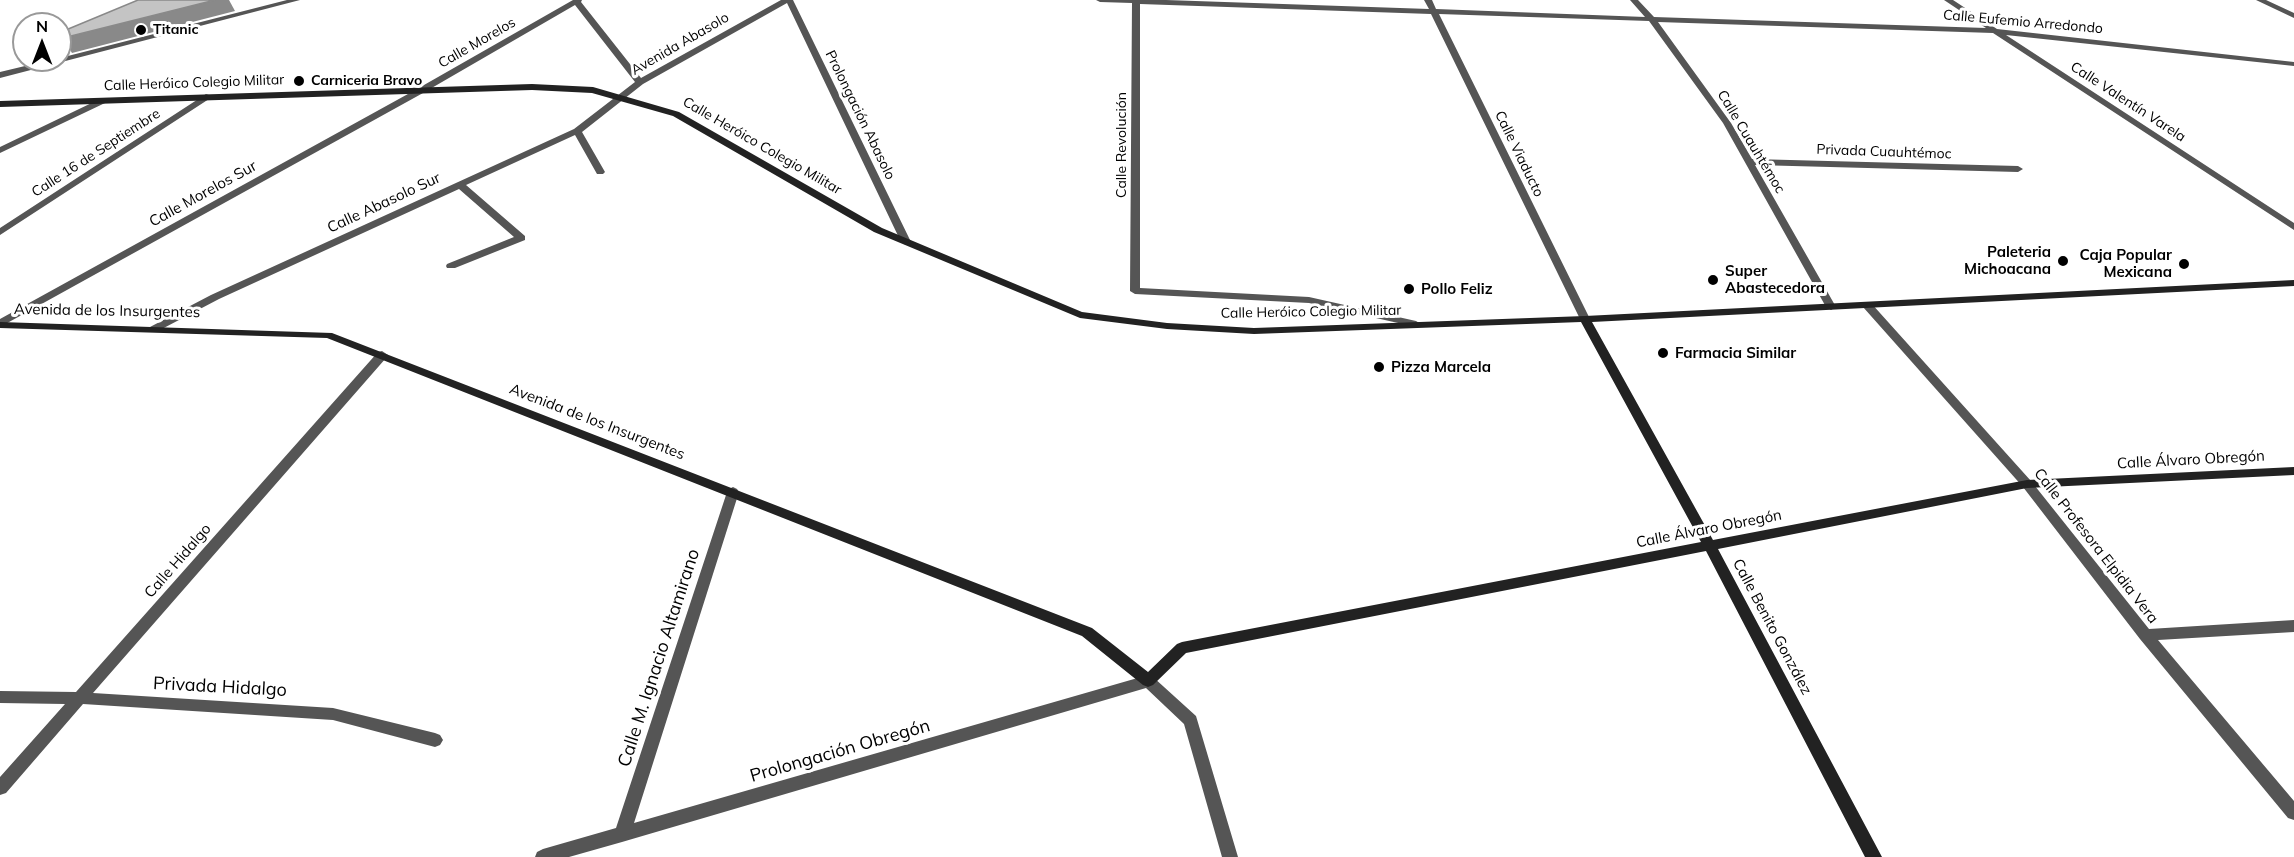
<!DOCTYPE html>
<html>
<head>
<meta charset="utf-8">
<style>
  body { margin:0 }
  #map { position:relative; width:2294px; height:857px; overflow:hidden; background:#fff; font-family:Mulish,sans-serif }
  canvas { display:block }
  .north { position:absolute; left:12px; top:12px; width:60px; height:60px; box-sizing:border-box; background:#fff; border:2px solid #999; border-radius:50%; rotate:0deg; font-size:16px; font-weight:700; line-height:24px; text-align:center; color:#000 }
  .north::after { content:''; display:block; margin:auto; width:21px; height:27px; background:#000; clip-path:polygon(50% 0,100% 100%,50% 72%,0 100%) }
</style>
</head>
<body>
<div id="map">
<canvas width="2294" height="857"></canvas>
<div class="north">N</div>
</div>
<script>
const ctx = document.querySelector('canvas').getContext('2d');
ctx.lineJoin = 'round';
function poly(rows) {
  const path = new Path2D();
  for (const r of rows) {
    path.moveTo(r[0], r[1]);
    for (let i = 2; i < r.length; i += 2) path.lineTo(r[i], r[i + 1]);
  }
  return path;
}
function paint(path, color) {
  ctx.fillStyle = color;
  ctx.fill(path, 'evenodd');
}
function trace(path, color, width, dash) {
  ctx.strokeStyle = color;
  ctx.lineWidth = width;
  ctx.lineCap = dash ? 'butt' : 'round';
  ctx.setLineDash(dash || []);
  ctx.stroke(path);
}
function drawText(font, color, halo, rows, align = 'center') {
  ctx.font = font + ' Mulish,sans-serif';
  ctx.lineWidth = 6;
  ctx.setLineDash([]);
  ctx.textBaseline = 'middle';
  ctx.strokeStyle = halo;
  ctx.fillStyle = color;
  for (const [text, x, y, turn = 0] of rows) {
    ctx.save();
    ctx.translate(x, y);
    ctx.rotate((+turn || 0) * Math.PI / 180);
    ctx.textAlign = isNaN(turn) ? turn : align;
    if (halo) ctx.strokeText(text, 0, 0);
    ctx.fillText(text, 0, 0);
    ctx.restore();
  }
}
const street = poly([
  [287,0,300,0,0,78,0,72,50,60,60,60,60,58,287,0],
  [573,0,582,0,581,2,641,78,781,0,793,0,911,242,910,244,906,245,901,242,787,3,643,84,582,132,605,172,603,174,597,174,575,135,466,185,525,236,525,240,455,268,447,268,446,266,447,264,514,237,459,189,219,299,158,331,150,331,149,329,150,327,211,295,574,129,635,82,575,5,423,93,0,327,0,319,417,89,573,0],
  [1096,0,1166,0,1429,9,1424,0,1432,0,1436,9,1645,17,1630,0,1638,0,1654,17,1986,28,1944,0,1953,0,1997,29,2294,62,2294,66,2006,35,2294,223,2294,230,1993,33,1658,22,1731,123,1752,159,2018,166,2023,169,2018,172,1755,165,1836,307,1831,310,1826,307,1723,123,1649,21,1439,14,1590,319,1585,322,1580,319,1431,14,1140,4,1140,288,1309,297,1416,321,1421,324,1416,327,1309,303,1135,294,1130,291,1132,3,1100,2,1096,0],
  [2256,0,2266,0,2294,13,2294,18,2256,0],
  [81,36,84,36,84,40,60,49,60,44,81,36],
  [206,94,209,95,209,99,0,235,0,228,206,94],
  [102,98,105,99,105,103,0,153,0,147,102,98],
  [1867,302,1871,303,2031,481,2149,629,2294,620,2294,632,2158,640,2294,801,2294,820,2288,818,2140,639,2023,487,1863,307,1862,305,1867,302],
  [382,351,388,355,386,358,93,693,333,708,435,733,440,735,443,740,440,745,435,747,333,720,83,704,6,793,0,795,0,777,65,704,0,703,0,691,76,692,378,352,382,351],
  [733,487,737,489,739,492,634,823,1148,675,1153,677,1196,716,1238,857,1222,857,1184,724,1146,688,622,842,569,857,535,857,537,852,543,849,616,828,727,492,729,489,733,487]
]);
const secondary = poly([
  [532,84,593,87,679,112,882,228,1082,312,1167,323,1254,328,1585,316,2294,280,2294,286,1592,322,1713,540,2027,480,2294,467,2294,475,2027,488,1718,549,1882,857,1865,857,1706,551,1186,653,1153,685,1148,687,1143,685,1082,636,327,338,0,328,0,322,332,333,1092,628,1148,672,1177,644,1182,642,1701,542,1581,322,1254,334,1167,329,1080,318,874,232,673,116,592,93,532,90,0,107,0,101,532,84]
]);
const shadedWall = poly([
  [215,0,229,0,235,11,72,53,63,38]
]);
const building = poly([
  [138,0,215,0,63,38,61,32,138,0]
]);
const markers = [
  [141,30,6,"#000"],
  [299,81,6,"#000"],
  [2063,261,6,"#000"],
  [2184,264,6,"#000"],
  [1713,280,6,"#000"],
  [1409,289,6,"#000"],
  [1663,353,6,"#000"],
  [1379,367,6,"#000"]
];
const farStreetnames = [
  ["Calle Eufemio Arredondo",2023,22,5],
  ["Calle Morelos",477,43,-30],
  ["Avenida Abasolo",680,44,-30],
  ["Calle Heróico Colegio Militar",194,83,-2],
  ["Calle Valentín Varela",2128,102,33],
  ["Prolongación Abasolo",860,115,64],
  ["Calle Cuauhtémoc",1751,142,59],
  ["Calle Revolución",1122,145,-90],
  ["Calle Heróico Colegio Militar",762,146,30],
  ["Privada Cuauhtémoc",1884,152,2],
  ["Calle 16 de Septiembre",96,153,-33],
  ["Calle Viaducto",1519,154,64],
  ["Calle Heróico Colegio Militar",1311,312,-1]
];
const farPoinames = [
  ["Titanic",153,30],
  ["Carniceria Bravo",311,81]
];
const streetNames = [
  ["Calle Morelos Sur",203,194,-29],
  ["Calle Abasolo Sur",384,203,-25],
  ["Avenida de los Insurgentes",107,311,1],
  ["Avenida de los Insurgentes",597,422,21],
  ["Calle Álvaro Obregón",2191,460,-3],
  ["Calle Álvaro Obregón",1709,529,-11],
  ["Calle Profesora Elpidia Vera",2096,546,52],
  ["Calle Hidalgo",178,561,-49],
  ["Calle Benito González",1772,627,62]
];
const poiNames = [
  ["Paleteria",2051,252,"right"],
  ["Michoacana",2051,269,"right"],
  ["Caja Popular",2172,255,"right"],
  ["Mexicana",2172,272,"right"],
  ["Super",1725,271],
  ["Abastecedora",1725,288],
  ["Pollo Feliz",1421,289],
  ["Farmacia Similar",1675,353],
  ["Pizza Marcela",1391,367]
];
const nearStreetnames = [
  ["Calle M. Ignacio Altamirano",659,658,-72],
  ["Privada Hidalgo",220,687,3],
  ["Prolongación Obregón",840,751,-16]
];
paint(street, '#555');
paint(secondary, '#222');
paint(shadedWall, '#898989');
paint(building, '#c4c4c4');
trace(building, '#898989', 1.5);
for (const [x, y, r, color] of markers) {
  const dot = new Path2D();
  dot.arc(x, y, r, 0, 2 * Math.PI);
  ctx.fillStyle = color;
  ctx.fill(dot);
  trace(dot, '#fff', 2);
}
drawText('14px', '#000', '#fff', farStreetnames);
drawText('bold 14px', '#000', '#fff', farPoinames, 'left');
drawText('15px', '#000', '#fff', streetNames);
drawText('bold 15px', '#000', '#fff', poiNames, 'left');
drawText('18px', '#000', '#fff', nearStreetnames);
</script>
</body>
</html>
